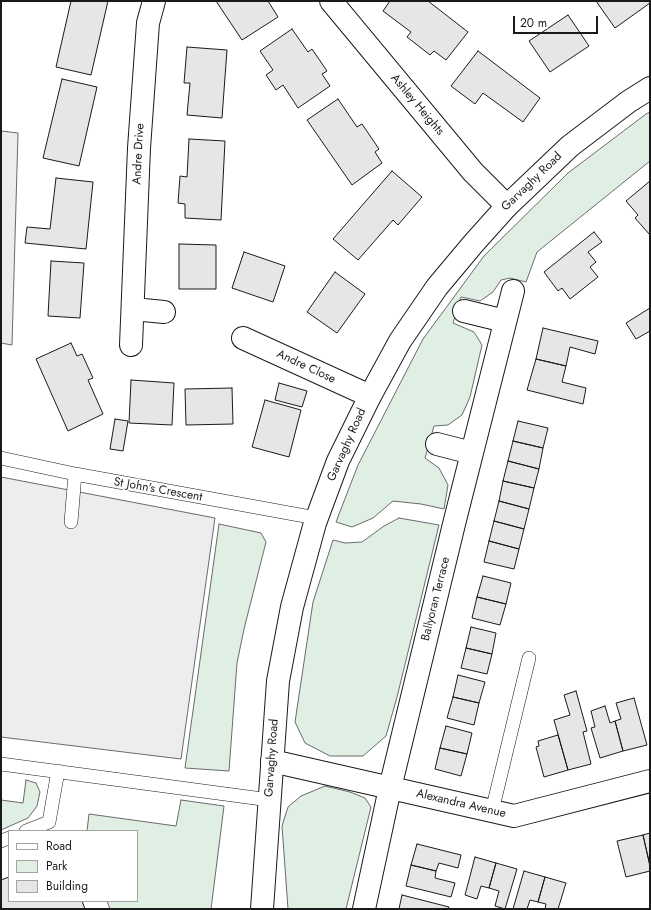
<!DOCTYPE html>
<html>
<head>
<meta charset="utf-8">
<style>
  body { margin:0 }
  #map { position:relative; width:651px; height:910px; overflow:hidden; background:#fff; font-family:Jost,sans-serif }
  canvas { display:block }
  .frame { position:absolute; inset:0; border:2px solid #1a1a1a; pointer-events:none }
  .legend { position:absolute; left:8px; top:830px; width:130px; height:72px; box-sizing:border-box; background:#fff; border:1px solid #a3a3a3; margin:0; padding:5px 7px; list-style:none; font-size:12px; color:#1a1a1a }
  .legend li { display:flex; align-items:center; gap:8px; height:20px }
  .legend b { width:20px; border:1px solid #a3a3a3 }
  .scale { position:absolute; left:513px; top:16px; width:85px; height:18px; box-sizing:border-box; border:2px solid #1a1a1a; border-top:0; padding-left:5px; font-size:12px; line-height:14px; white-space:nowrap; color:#1a1a1a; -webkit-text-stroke:3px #fff; paint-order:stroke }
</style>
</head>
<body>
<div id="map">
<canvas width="651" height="910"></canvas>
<div class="frame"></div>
<ul class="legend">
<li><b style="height:5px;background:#fff"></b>Road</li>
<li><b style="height:11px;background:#e0efe3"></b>Park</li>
<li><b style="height:11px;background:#e6e6e6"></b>Building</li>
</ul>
<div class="scale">20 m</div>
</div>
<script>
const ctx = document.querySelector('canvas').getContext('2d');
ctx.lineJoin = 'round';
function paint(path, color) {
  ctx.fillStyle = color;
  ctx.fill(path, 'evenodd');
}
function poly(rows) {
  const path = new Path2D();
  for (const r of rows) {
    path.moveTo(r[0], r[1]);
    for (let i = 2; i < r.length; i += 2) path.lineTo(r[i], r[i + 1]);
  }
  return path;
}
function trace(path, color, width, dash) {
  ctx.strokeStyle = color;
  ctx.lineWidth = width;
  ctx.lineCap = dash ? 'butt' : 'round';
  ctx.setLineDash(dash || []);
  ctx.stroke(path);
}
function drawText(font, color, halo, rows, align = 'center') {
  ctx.font = font + ' Jost,sans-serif';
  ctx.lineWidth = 3;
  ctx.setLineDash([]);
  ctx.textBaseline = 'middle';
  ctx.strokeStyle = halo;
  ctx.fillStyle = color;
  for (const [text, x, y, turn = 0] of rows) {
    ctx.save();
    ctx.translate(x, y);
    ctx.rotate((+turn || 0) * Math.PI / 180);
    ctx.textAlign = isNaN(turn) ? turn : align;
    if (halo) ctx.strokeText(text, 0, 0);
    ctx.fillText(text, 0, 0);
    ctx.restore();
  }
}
const green = poly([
  [650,112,650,161,537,252,526,282,510,278,501,280,493,292,480,301,461,297,453,323,474,332,482,345,470,397,462,415,448,425,434,426,425,458,439,468,448,485,444,509,421,504,393,501,373,518,352,527,336,522,358,465,423,339,484,256,568,173,646,114,650,112],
  [399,518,439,525,397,697,386,736,363,756,330,756,305,743,295,722,313,602,333,540,345,543,362,542,384,526,399,518],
  [219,524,261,533,266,542,244,629,237,663,229,771,185,768,219,524],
  [26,780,36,783,40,792,37,806,28,818,1,830,1,800,23,803,26,780],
  [325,786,350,792,365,798,371,807,346,909,288,909,282,826,288,807,301,796,325,786],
  [181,800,224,806,211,909,110,909,107,901,137,901,137,831,87,831,89,814,176,826,181,800]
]);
const parking = poly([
  [1,131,18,133,12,345,1,343,1,131],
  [1,477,215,518,181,759,1,737,1,477]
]);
const building = poly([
  [71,1,108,1,91,75,56,67,71,1],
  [216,1,268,1,278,17,242,40,216,1],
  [390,1,428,1,468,32,446,60,434,51,430,55,407,37,411,32,383,11,390,1],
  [596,1,650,1,650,3,615,28,596,1],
  [568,15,589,46,550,72,529,41,568,15],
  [292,29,308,52,312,49,327,71,322,74,330,86,298,108,283,85,276,90,266,75,273,70,260,51,292,29],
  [187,47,227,50,222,118,187,115,190,83,184,83,187,47],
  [478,51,540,98,523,122,483,93,475,104,451,86,478,51],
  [62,79,97,87,79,166,43,158,62,79],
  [338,99,357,127,362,124,379,149,375,152,382,163,352,185,307,120,338,99],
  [189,139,225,141,221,220,185,218,185,204,178,203,180,176,187,177,189,139],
  [392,171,422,197,398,225,393,220,358,260,333,239,392,171],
  [56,178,93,182,86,249,25,243,27,227,50,229,56,178],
  [650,181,650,235,635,218,638,215,626,201,650,181],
  [594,232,602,242,588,252,596,262,590,267,598,277,570,299,562,288,558,291,544,272,594,232],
  [179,244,216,245,216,289,179,289,179,244],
  [244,252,285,266,273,302,232,288,244,252],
  [51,261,84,263,80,318,48,316,51,261],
  [335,272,365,294,337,333,307,312,335,272],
  [650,308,650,331,636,339,626,323,650,308],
  [543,328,598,341,595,354,570,347,566,366,536,359,543,328],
  [71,343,77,356,82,354,93,378,88,380,103,414,68,431,36,359,71,343],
  [536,359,566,366,562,382,586,388,583,404,527,390,536,359],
  [131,380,174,383,172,425,129,423,131,380],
  [279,383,307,391,302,407,275,400,279,383],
  [232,388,233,424,186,425,185,389,232,388],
  [265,400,301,410,289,457,252,447,265,400],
  [115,419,128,421,123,451,110,449,115,419],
  [518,421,548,428,543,448,513,441,518,421],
  [513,441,543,448,539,469,508,461,513,441],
  [508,461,539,469,534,488,503,481,508,461],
  [503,481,534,488,529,509,499,501,503,481],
  [499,501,529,509,524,529,494,521,499,501],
  [494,521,524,529,519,549,489,541,494,521],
  [489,541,519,549,514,569,484,562,489,541],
  [483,576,511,583,506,604,477,597,483,576],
  [477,597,506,604,500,625,472,618,477,597],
  [471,627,496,633,492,654,466,648,471,627],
  [466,648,492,654,487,674,461,668,466,648],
  [458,675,485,682,479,703,453,697,458,675],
  [576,691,587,731,583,732,591,764,568,770,554,720,570,715,564,695,576,691],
  [453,697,479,703,474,725,447,718,453,697],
  [634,698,647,745,623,751,615,721,621,719,616,703,634,698],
  [605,706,610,723,615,721,623,751,600,758,591,728,595,727,591,711,605,706],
  [446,726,472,733,467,754,440,748,446,726],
  [558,735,568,770,544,777,536,747,539,746,538,741,558,735],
  [440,748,467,754,461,776,435,769,440,748],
  [650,833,650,866,643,835,650,833],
  [643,835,650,866,650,871,626,877,617,841,643,835],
  [417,844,461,855,458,868,439,863,436,871,411,865,417,844],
  [475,857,496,863,489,888,481,886,477,899,465,895,475,857],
  [496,863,517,869,505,909,495,906,499,891,489,888,496,863],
  [411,865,436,871,435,878,455,883,451,897,406,886,411,865],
  [524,871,545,877,538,902,530,900,527,909,513,909,524,871],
  [9,877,9,901,82,901,85,909,1,909,1,880,9,877],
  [545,877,566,883,558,909,545,909,546,904,538,902,545,877],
  [402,895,449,907,448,909,399,909,402,895]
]);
const service = poly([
  [1,458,75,474,316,518],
  [71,522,75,474],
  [1,764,270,800],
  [492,811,529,658],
  [26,831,49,822,58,771],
  [1,841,9,838]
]);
const minor = poly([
  [331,1,473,172,507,206],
  [133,309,164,312],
  [464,311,505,321],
  [243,338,370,396],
  [131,345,139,148,148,23,154,1],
  [437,444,472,453],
  [272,761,514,816,650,781],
  [364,909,390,788,455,520,513,291]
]);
const secondary = poly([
  [262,909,278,681,292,607,315,523,338,461,370,396,400,341,437,287,473,244,507,206,570,146,628,102,650,88]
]);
const streetNames = [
  ["Ashley Heights",417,105,50],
  ["Andre Drive",139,154,-87],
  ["Garvaghy Road",532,182,-44],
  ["Andre Close",306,367,25],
  ["Garvaghy Road",347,445,-66],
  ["St John's Crescent",158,490,10],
  ["Ballyoran Terrace",436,599,-76],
  ["Garvaghy Road",272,758,-86],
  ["Alexandra Avenue",461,804,13]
];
paint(green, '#e0efe3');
trace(green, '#6a6a6a', 1);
paint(parking, '#ededed');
trace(parking, '#6a6a6a', 1);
paint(building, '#e6e6e6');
trace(building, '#1a1a1a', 1);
trace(service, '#1a1a1a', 14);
trace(minor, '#1a1a1a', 24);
trace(secondary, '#1a1a1a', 24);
trace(service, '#fff', 13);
trace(minor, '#fff', 22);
trace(secondary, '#fff', 22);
drawText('12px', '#1a1a1a', '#fff', streetNames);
</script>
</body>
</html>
